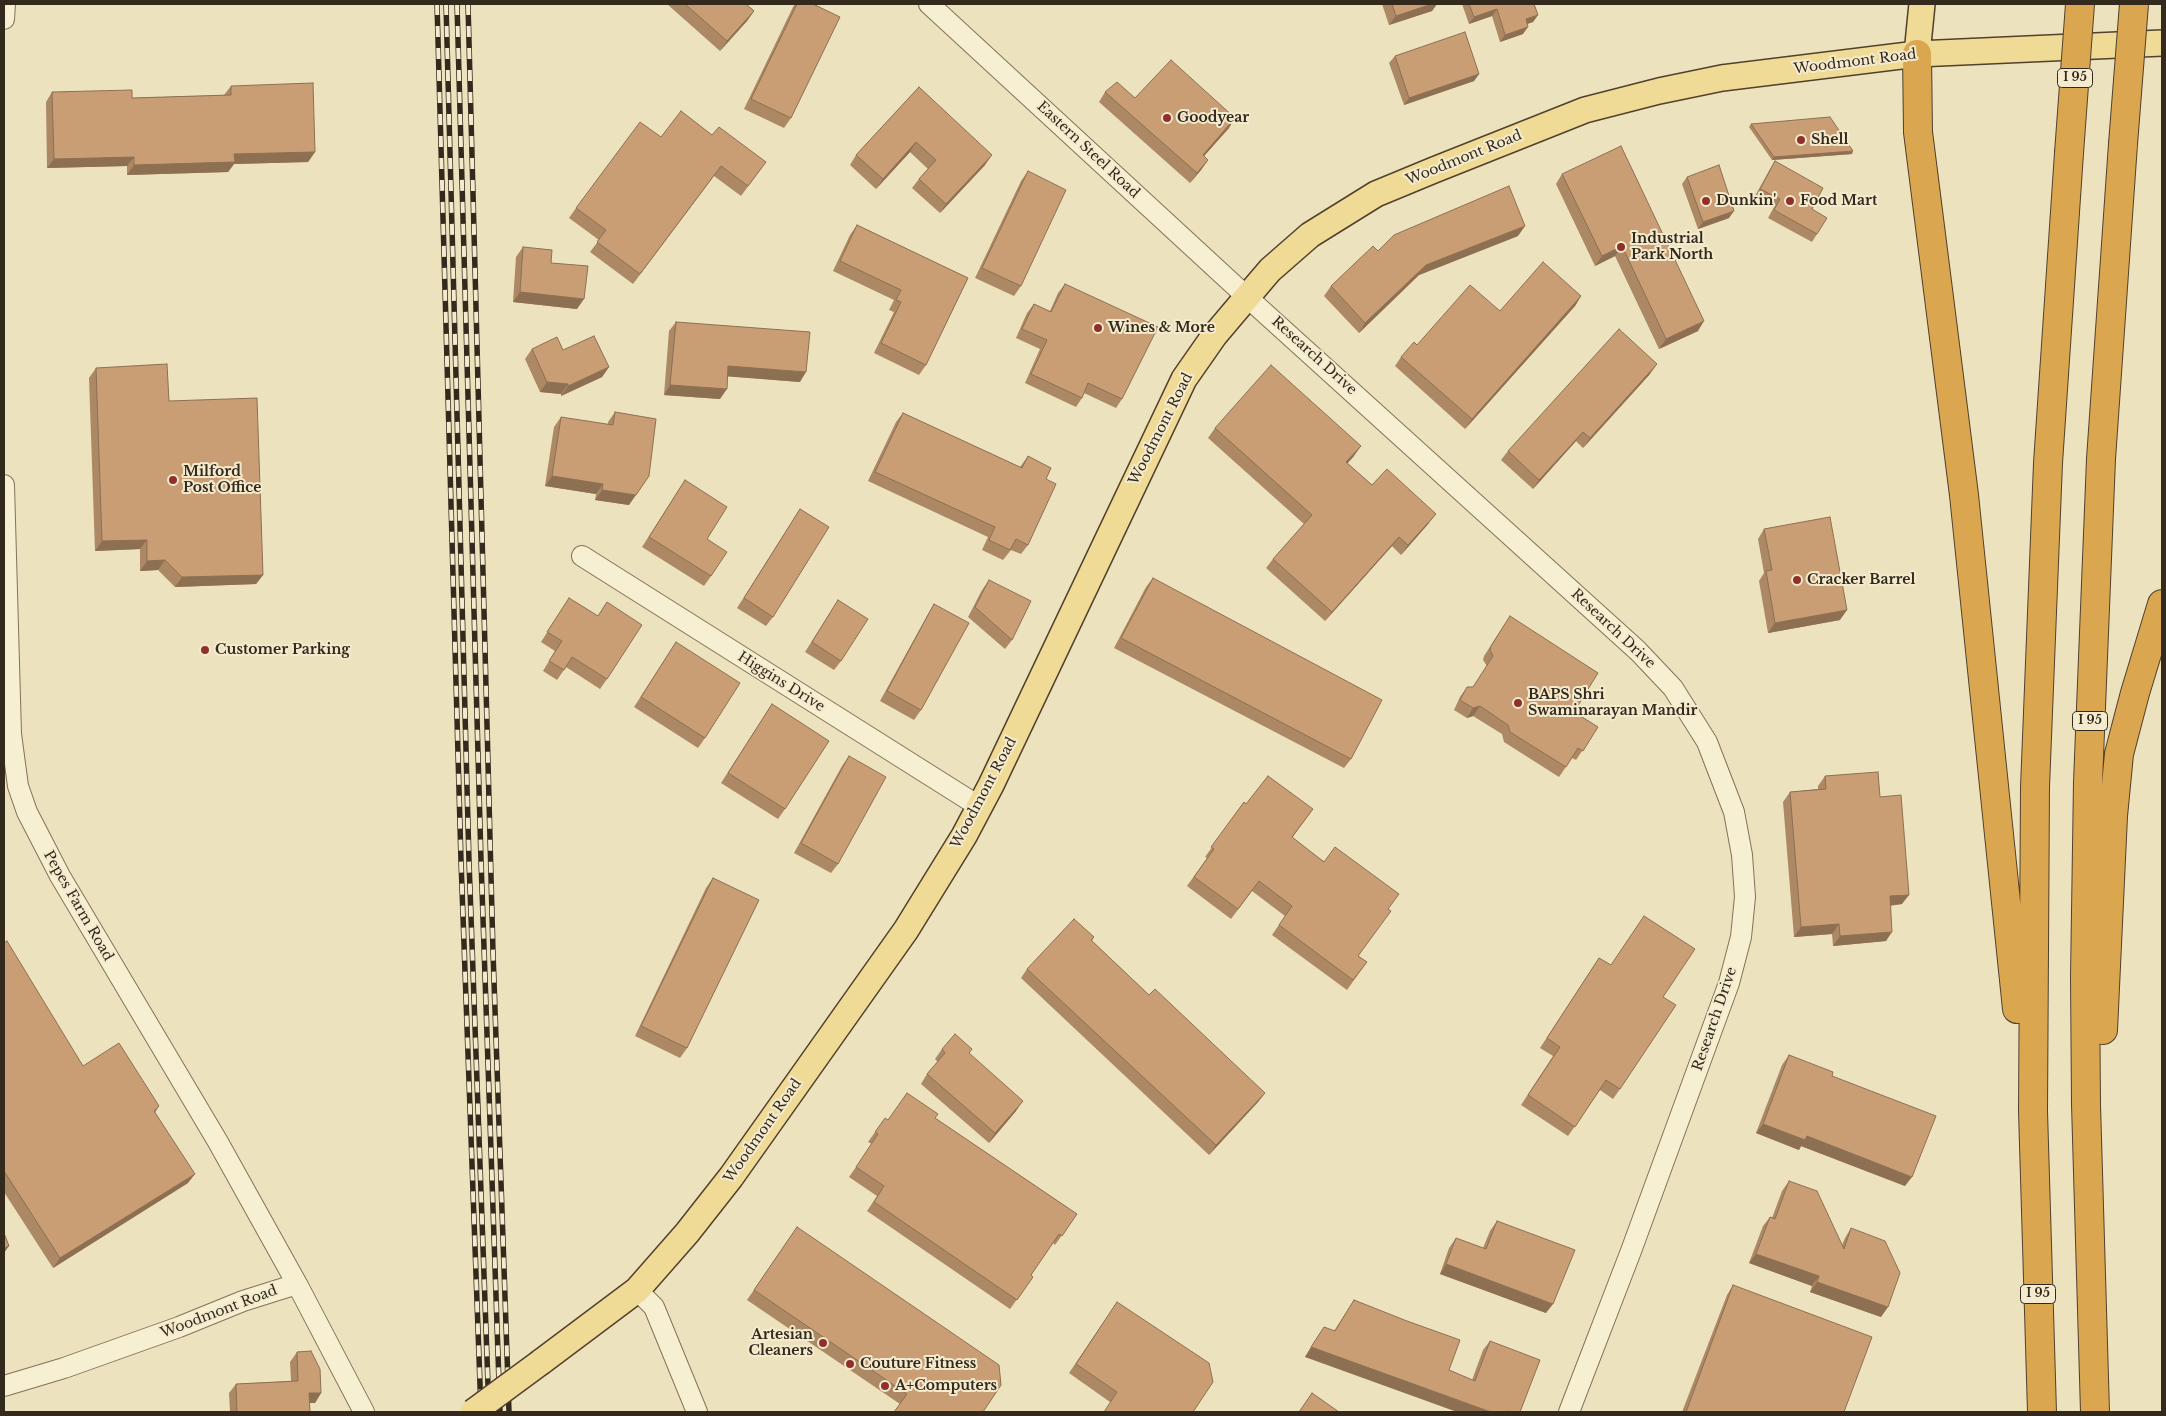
<!DOCTYPE html>
<html>
<head>
<meta charset="utf-8">
<style>
  body { margin:0 }
  #map { position:relative; width:2166px; height:1416px; overflow:hidden; background:#ece2be; font-family:"Libre Baskerville",serif }
  canvas { display:block }
  .frame { position:absolute; inset:0; border:5px solid #33291c; pointer-events:none }
</style>
</head>
<body>
<div id="map">
<canvas width="2166" height="1416"></canvas>
<div class="frame"></div>
</div>
<script>
const ctx = document.querySelector('canvas').getContext('2d');
ctx.lineJoin = 'round';
function poly(rows) {
  const path = new Path2D();
  for (const r of rows) {
    path.moveTo(r[0], r[1]);
    for (let i = 2; i < r.length; i += 2) path.lineTo(r[i], r[i + 1]);
  }
  return path;
}
function trace(path, color, width, dash) {
  ctx.strokeStyle = color;
  ctx.lineWidth = width;
  ctx.lineCap = dash ? 'butt' : 'round';
  ctx.setLineDash(dash || []);
  ctx.stroke(path);
}
function paint(path, color) {
  ctx.fillStyle = color;
  ctx.fill(path, 'evenodd');
}
function drawText(font, color, halo, rows, align = 'center') {
  ctx.font = font + ' "Libre Baskerville",serif';
  ctx.lineWidth = 4;
  ctx.setLineDash([]);
  ctx.textBaseline = 'middle';
  ctx.strokeStyle = halo;
  ctx.fillStyle = color;
  for (const [text, x, y, turn = 0] of rows) {
    ctx.save();
    ctx.translate(x, y);
    ctx.rotate((+turn || 0) * Math.PI / 180);
    ctx.textAlign = isNaN(turn) ? turn : align;
    if (halo) ctx.strokeText(text, 0, 0);
    ctx.fillText(text, 0, 0);
    ctx.restore();
  }
}
const minor = poly([
  [929,4,1247,297,1638,651,1673,688,1707,742,1734,812,1742,855,1745,897,1741,937,1729,983,1631,1251,1569,1412],
  [4,19,5,4],
  [4,485,11,734,18,786,27,812,60,876,218,1142,297,1284,364,1412],
  [582,556,980,807],
  [637,1290,654,1307,697,1412],
  [4,1386,64,1368,179,1327,243,1301,297,1284]
]);
const major = poly([
  [1917,54,1922,4],
  [541,1362,637,1290,687,1233,731,1177,906,930,964,836,991,785,1184,379,1214,336,1247,297,1270,270,1310,235,1376,194,1434,170,1585,110,1659,91,1722,78,1917,54,2162,43]
]);
const highway = poly([
  [1917,54,1918,132,1964,495,2017,1009],
  [2103,1030,2113,816,2119,754,2135,693,2162,604],
  [2042,1412,2033,1111,2035,787,2048,463,2069,153],
  [2095,1412,2086,1104,2085,977,2088,782,2101,459,2123,144]
]);
const rail = poly([
  [437,4,461,861,481,1412],
  [446,4,469,861,489,1412],
  [457,4,481,860,500,1412],
  [468,4,493,952,509,1412]
]);
const majorBridge = poly([
  [473,1412,541,1362]
]);
const highwayBridge = poly([
  [2123,144,2134,4],
  [2069,153,2080,4]
]);
const wall = poly([
  [667,4,746,4,754,11,747,21,720,51],
  [795,4,813,4,791,118,784,128,744,109,793,7],
  [1382,4,1437,4,1432,11,1389,25],
  [1462,4,1534,4,1538,15,1533,22,1527,24,1523,34,1500,42,1492,16,1469,24],
  [1395,56,1479,74,1474,81,1404,105,1389,63],
  [231,86,315,152,308,162,234,164,228,172,127,175,127,166,47,168,46,102,52,92,132,98,224,95],
  [919,87,985,165,940,213,912,188,919,179,928,169,910,152,876,189,850,165,856,155],
  [1105,92,1135,98,1229,128,1204,156,1208,160,1201,170,1190,183,1099,102],
  [1751,124,1852,154,1772,160,1749,127],
  [712,135,766,162,741,196,714,176,633,284,590,252,599,240,569,218,576,208,661,137],
  [1775,161,1812,209,1817,234,1812,242,1768,218,1774,207,1755,196,1770,169],
  [1028,171,1021,286,1014,296,975,278,1021,181],
  [1562,174,1698,331,1659,349,1615,256,1595,266,1556,184],
  [1687,177,1729,218,1698,229,1682,184],
  [857,225,968,278,926,365,919,375,874,353,894,312,889,310,894,300,833,271,850,235],
  [1518,236,1419,275,1359,333,1324,296,1331,286,1378,251],
  [523,247,551,263,577,309,513,302,516,257],
  [1065,284,1122,399,1116,408,1084,393,1082,398,1076,407,1025,383,1040,349,1016,338,1027,313,1034,304,1050,311,1058,293],
  [1581,296,1575,306,1465,429,1395,366,1401,357,1417,345,1500,311],
  [676,322,800,382,728,376,720,399,664,395,669,331],
  [532,349,563,350,609,367,602,377,561,396,561,394,540,392,525,359],
  [96,368,169,401,263,575,256,584,175,587,158,570,140,571,140,549,95,551,89,378],
  [1650,374,1583,448,1576,441,1533,489,1501,460,1508,451],
  [615,412,629,505,595,500,596,494,545,486,554,427,561,417,608,425,608,422],
  [903,413,1020,467,1028,456,1046,479,1028,545,1021,554,1011,550,1003,560,982,550,988,537,868,481,896,422],
  [1215,428,1354,456,1347,463,1372,485,1429,523,1401,555,1392,546,1325,621,1266,568,1273,559,1304,524,1208,438],
  [685,480,707,539,711,576,704,586,642,547],
  [800,509,773,617,766,626,737,608],
  [1764,529,1840,620,1768,633,1759,581,1764,573,1758,539],
  [1153,578,1351,759,1344,768,1114,648,1146,587],
  [989,580,1012,640,1005,649,968,617,982,590],
  [569,598,598,616,607,602,607,679,600,689,566,667,557,680,543,671,555,651,541,642],
  [838,600,841,661,834,670,805,652],
  [934,604,921,710,914,720,880,701,928,614],
  [1510,616,1574,712,1598,727,1576,760,1572,758,1559,777,1504,742,1502,734,1473,716,1467,718,1454,710,1460,697,1467,687,1473,687,1487,666,1483,660,1484,656],
  [676,642,705,738,698,748,634,707],
  [772,704,785,809,778,819,721,783],
  [849,756,838,864,831,873,794,853,842,766],
  [1825,776,1880,797,1902,904,1890,906,1886,941,1833,946,1832,934,1794,937,1783,802,1790,792,1818,789,1818,786],
  [1244,802,1246,804,1313,809,1292,838,1389,909,1358,956,1367,962,1347,990,1272,935,1285,916,1252,891,1231,919,1187,886,1207,858,1205,857],
  [713,878,687,1048,680,1058,635,1036,706,888],
  [1094,937,1092,941,1149,995,1265,1093,1258,1102,1209,1155,1021,978,1027,969],
  [4,943,83,1066,159,1106,155,1113,188,1183,53,1268,4,1192],
  [1599,958,1663,997,1620,1089,1613,1099,1600,1090,1568,1136,1521,1105,1553,1056,1540,1048],
  [942,1049,969,1054,1016,1111,989,1143,921,1084,927,1074,938,1062,935,1059],
  [1789,1055,1832,1076,1905,1186,1801,1146,1799,1150,1756,1133,1782,1065],
  [935,1118,1077,1214,1055,1245,1053,1243,1031,1275,1033,1277,1010,1309,867,1211,877,1196,849,1177,872,1144,868,1142,878,1128,888,1120],
  [1789,1181,1842,1245,1845,1238,1851,1228,1881,1317,1810,1292,1812,1286,1749,1263,1763,1226,1770,1217,1772,1218,1782,1191],
  [1497,1221,1546,1313,1440,1274,1449,1248,1456,1238,1483,1248,1490,1231],
  [797,1227,983,1412,900,1404,747,1300],
  [1733,1285,1844,1412,1682,1412,1727,1295],
  [1354,1300,1449,1370,1472,1380,1483,1350,1490,1341,1520,1412,1305,1357,1324,1327,1334,1331],
  [1117,1302,1193,1412,1110,1402,1069,1373],
  [297,1352,321,1393,315,1403,309,1403,310,1412,230,1412,229,1393,236,1384,291,1381,290,1362]
]);
const shadedWall = poly([
  [1432,4,1437,4,1432,11,1389,25,1396,16],
  [1497,9,1492,16,1469,24,1474,17],
  [754,11,747,21,720,51,727,41],
  [1538,15,1533,22,1521,26,1526,19],
  [1528,27,1523,34,1500,42,1505,35],
  [1479,74,1474,81,1404,105,1409,98],
  [1235,118,1229,128,1196,165,1203,155],
  [916,142,910,152,876,189,883,179],
  [1853,151,1852,154,1772,160,1774,157],
  [315,152,308,162,234,164,228,172,127,175,134,165,234,154],
  [992,155,985,165,940,213,946,204],
  [134,157,127,166,47,168,54,159],
  [1208,160,1201,170,1190,183,1197,173],
  [1734,211,1729,218,1698,229,1703,222],
  [1525,226,1518,236,1419,275,1359,333,1365,323,1426,265],
  [1622,246,1615,256,1595,266,1602,256],
  [520,292,584,299,577,309,513,302],
  [1581,296,1575,306,1465,429,1472,419],
  [1704,321,1698,331,1659,349,1666,339],
  [1657,364,1650,374,1583,448,1590,438],
  [728,366,806,372,800,382,722,376],
  [609,367,602,377,561,396,568,386],
  [547,382,568,384,561,394,540,392],
  [670,385,727,389,720,399,664,395],
  [1583,432,1576,441,1533,489,1539,480],
  [1361,446,1354,456,1340,472,1346,462],
  [552,476,603,484,596,494,545,486],
  [602,490,636,495,629,505,595,500],
  [1436,514,1429,523,1401,555,1408,545],
  [1399,537,1392,546,1325,621,1332,612],
  [147,540,140,549,95,551,102,541],
  [165,560,158,570,140,571,147,561],
  [263,575,256,584,175,587,182,577],
  [1847,610,1840,620,1768,633,1775,623],
  [1480,706,1473,716,1467,718,1473,708],
  [1909,895,1902,904,1883,906,1890,896],
  [1839,924,1832,934,1794,937,1801,927],
  [1892,932,1886,941,1833,946,1840,936],
  [1265,1093,1258,1102,1209,1155,1216,1145],
  [1023,1101,1016,1111,989,1143,995,1133],
  [1763,1124,1807,1136,1912,1177,1905,1186,1801,1146,1799,1150,1756,1133],
  [195,1174,188,1183,53,1268,60,1258],
  [9,1246,4,1253,4,1248],
  [1756,1254,1819,1276,1812,1286,1749,1263],
  [1446,1264,1553,1304,1546,1313,1440,1274],
  [1817,1282,1888,1307,1881,1317,1810,1292],
  [1311,1347,1491,1412,1457,1412,1305,1357],
  [309,1393,321,1393,315,1403,302,1403]
]);
const building = poly([
  [685,4,746,4,754,11,727,41,685,4],
  [797,4,813,4,840,17,791,118,751,99,797,4],
  [1392,4,1432,4,1396,16,1392,4],
  [1469,4,1534,4,1538,15,1526,19,1528,27,1505,35,1497,9,1474,17,1469,4],
  [1465,32,1479,74,1409,98,1395,56,1465,32],
  [1171,60,1235,118,1203,155,1208,160,1197,173,1105,92,1117,82,1135,98,1171,60],
  [313,83,315,152,234,154,235,162,134,165,134,157,54,159,52,92,132,90,132,98,231,95,231,86,313,83],
  [919,87,992,155,946,204,919,179,936,160,916,142,883,179,856,155,919,87],
  [681,111,712,135,719,127,766,162,748,186,721,166,640,274,597,242,606,230,576,208,640,122,661,137,681,111],
  [1830,117,1853,151,1774,157,1751,124,1830,117],
  [1621,146,1704,321,1666,339,1622,246,1602,256,1562,174,1621,146],
  [1775,161,1823,188,1812,209,1827,218,1817,234,1774,210,1780,199,1760,189,1775,161],
  [1719,165,1734,211,1703,222,1687,177,1719,165],
  [1028,171,1066,190,1021,286,982,268,1028,171],
  [1509,186,1525,226,1426,265,1365,323,1331,286,1373,246,1378,251,1394,235,1509,186],
  [857,225,968,278,926,365,881,343,901,302,896,300,901,290,840,261,857,225],
  [523,247,552,250,551,263,588,266,584,299,520,292,523,247],
  [1543,262,1581,296,1472,419,1401,357,1414,342,1417,345,1470,285,1500,311,1543,262],
  [1065,284,1158,327,1122,399,1088,383,1082,398,1031,374,1047,340,1022,329,1034,304,1051,312,1065,284],
  [676,322,810,332,806,372,728,366,727,389,670,385,676,322],
  [1619,329,1657,364,1590,438,1583,432,1539,480,1508,451,1619,329],
  [594,336,609,367,568,386,568,384,547,382,532,349,557,337,563,350,594,336],
  [167,364,169,401,257,398,263,575,182,577,165,560,147,561,147,540,102,541,96,368,167,364],
  [1271,365,1361,446,1346,462,1372,485,1387,469,1436,514,1408,545,1399,537,1332,612,1273,559,1312,515,1215,428,1271,365],
  [615,412,656,419,649,476,636,495,602,490,603,484,552,476,561,417,613,425,615,412],
  [903,413,1022,468,1028,456,1051,468,1046,479,1056,484,1028,545,1016,539,1010,550,989,540,995,527,875,472,903,413],
  [685,480,727,507,707,539,727,552,711,576,649,537,685,480],
  [800,509,829,527,773,617,744,598,800,509],
  [1830,517,1847,610,1775,623,1766,571,1772,570,1764,529,1830,517],
  [1153,578,1382,700,1351,759,1121,638,1153,578],
  [989,580,1031,601,1012,640,975,607,989,580],
  [569,598,598,616,607,602,642,625,607,679,572,657,564,670,549,661,562,641,547,632,569,598],
  [838,600,868,619,841,661,812,642,838,600],
  [934,604,969,623,921,710,887,691,934,604],
  [1510,616,1598,673,1574,712,1598,727,1583,751,1578,748,1566,767,1510,732,1508,725,1480,706,1473,708,1460,700,1467,687,1473,687,1493,656,1490,650,1491,646,1510,616],
  [676,642,740,683,705,738,641,697,676,642],
  [772,704,829,741,785,809,728,773,772,704],
  [849,756,886,777,838,864,801,843,849,756],
  [1878,772,1880,797,1901,795,1909,895,1890,896,1892,932,1840,936,1839,924,1801,927,1790,792,1826,789,1825,776,1878,772],
  [1268,776,1313,809,1292,837,1324,862,1335,847,1399,894,1388,909,1391,911,1358,956,1367,962,1353,980,1279,925,1292,906,1259,881,1238,909,1194,877,1214,849,1211,847,1244,802,1246,804,1268,776],
  [713,878,759,900,687,1048,641,1026,713,878],
  [1644,916,1695,949,1663,997,1676,1005,1620,1089,1606,1080,1575,1127,1528,1095,1560,1047,1547,1038,1599,958,1611,965,1644,916],
  [1074,919,1094,937,1091,940,1149,995,1155,989,1265,1093,1216,1145,1027,969,1074,919],
  [7,941,83,1066,119,1043,159,1106,154,1111,195,1174,60,1258,4,1171,4,943,7,941],
  [955,1034,972,1049,969,1053,1023,1101,995,1133,927,1074,945,1053,942,1049,955,1034],
  [1789,1055,1833,1072,1832,1076,1936,1116,1912,1177,1807,1136,1805,1140,1763,1124,1789,1055],
  [907,1093,938,1114,935,1118,1077,1214,1062,1236,1059,1234,1031,1275,1033,1277,1017,1300,874,1202,884,1186,856,1167,878,1134,875,1132,885,1118,888,1120,907,1093],
  [1789,1181,1817,1191,1844,1249,1851,1228,1885,1241,1900,1273,1888,1307,1817,1282,1819,1276,1756,1254,1770,1217,1775,1219,1789,1181],
  [1497,1221,1575,1250,1553,1304,1446,1264,1456,1238,1486,1249,1497,1221],
  [797,1227,999,1365,1001,1385,983,1412,894,1412,907,1394,754,1290,797,1227],
  [4,1233,9,1246,4,1248,4,1233],
  [1733,1285,1872,1337,1844,1412,1686,1412,1733,1285],
  [1354,1300,1407,1321,1460,1340,1449,1370,1475,1381,1490,1341,1540,1360,1520,1412,1510,1412,1507,1411,1507,1412,1491,1412,1311,1347,1324,1327,1335,1331,1354,1300],
  [1117,1302,1209,1363,1213,1382,1193,1412,1104,1412,1117,1392,1076,1364,1117,1302],
  [311,1351,320,1369,321,1393,309,1393,310,1412,237,1412,236,1384,298,1381,297,1352,311,1351],
  [1312,1393,1339,1412,1299,1412,1312,1393]
]);
const markers = [
  [1167,118,5,"#91302a"],
  [1801,140,5,"#91302a"],
  [1706,201,5,"#91302a"],
  [1790,201,5,"#91302a"],
  [1621,247,5,"#91302a"],
  [1098,328,5,"#91302a"],
  [173,480,5,"#91302a"],
  [1797,580,5,"#91302a"],
  [205,650,5,"#91302a"],
  [1518,703,5,"#91302a"],
  [823,1343,5,"#91302a"],
  [850,1364,5,"#91302a"],
  [885,1386,5,"#91302a"]
];
const shields = [
  [2075,78,35],
  [2090,721,35],
  [2038,1294,35]
];
const shieldNames = [
  ["I 95",2075,78],
  ["I 95",2090,721],
  ["I 95",2038,1294]
];
const streetNames = [
  ["Woodmont Road",1855,62,-7],
  ["Eastern Steel Road",1088,150,43],
  ["Woodmont Road",1464,158,-22],
  ["Research Drive",1314,356,42],
  ["Woodmont Road",1161,429,-63],
  ["Research Drive",1613,629,43],
  ["Higgins Drive",781,682,32],
  ["Woodmont Road",984,793,-62],
  ["Pepes Farm Road",78,906,60],
  ["Research Drive",1715,1019,-71],
  ["Woodmont Road",763,1131,-55],
  ["Woodmont Road",219,1312,-21]
];
const poiNames = [
  ["Goodyear",1177,118],
  ["Shell",1811,140],
  ["Dunkin'",1716,201],
  ["Food Mart",1800,201],
  ["Industrial",1631,239],
  ["Park North",1631,255],
  ["Wines & More",1108,328],
  ["Milford",183,472],
  ["Post Office",183,488],
  ["Cracker Barrel",1807,580],
  ["Customer Parking",215,650],
  ["BAPS Shri",1528,695],
  ["Swaminarayan Mandir",1528,711],
  ["Artesian",813,1335,"right"],
  ["Cleaners",813,1351,"right"],
  ["Couture Fitness",860,1364],
  ["A+Computers",895,1386]
];
trace(minor, '#847258', 22);
trace(major, '#51402c', 28);
trace(highway, '#51402c', 30);
trace(minor, '#f7efd1', 20);
trace(major, '#efda96', 25);
trace(highway, '#daa750', 28);
trace(rail, '#33291c', 5.5);
trace(rail, '#f4ebce', 4, [11]);
trace(majorBridge, '#51402c', 28, []);
trace(highwayBridge, '#51402c', 30, []);
trace(majorBridge, '#efda96', 25);
trace(highwayBridge, '#daa750', 28);
paint(wall, '#ad8865');
paint(shadedWall, '#8d6f52');
paint(building, '#c99e75');
trace(building, '#8d6f52', 1);
for (const [x, y, r, color] of markers) {
  const dot = new Path2D();
  dot.arc(x, y, r, 0, 2 * Math.PI);
  ctx.fillStyle = color;
  ctx.fill(dot);
  trace(dot, '#f4ebce', 2);
}
for (const [x, y, w] of shields) {
  const box = new Path2D();
  box.roundRect(x - w / 2, y - 9.5, w, 19, 4);
  ctx.fillStyle = '#f4ebce';
  ctx.fill(box);
  trace(box, '#33291c', 1);
}
drawText('bold 12px', '#33291c', null, shieldNames);
drawText('14px', '#33291c', '#f4ebce', streetNames);
drawText('bold 14px', '#33291c', '#f4ebce', poiNames, 'left');
</script>
</body>
</html>
